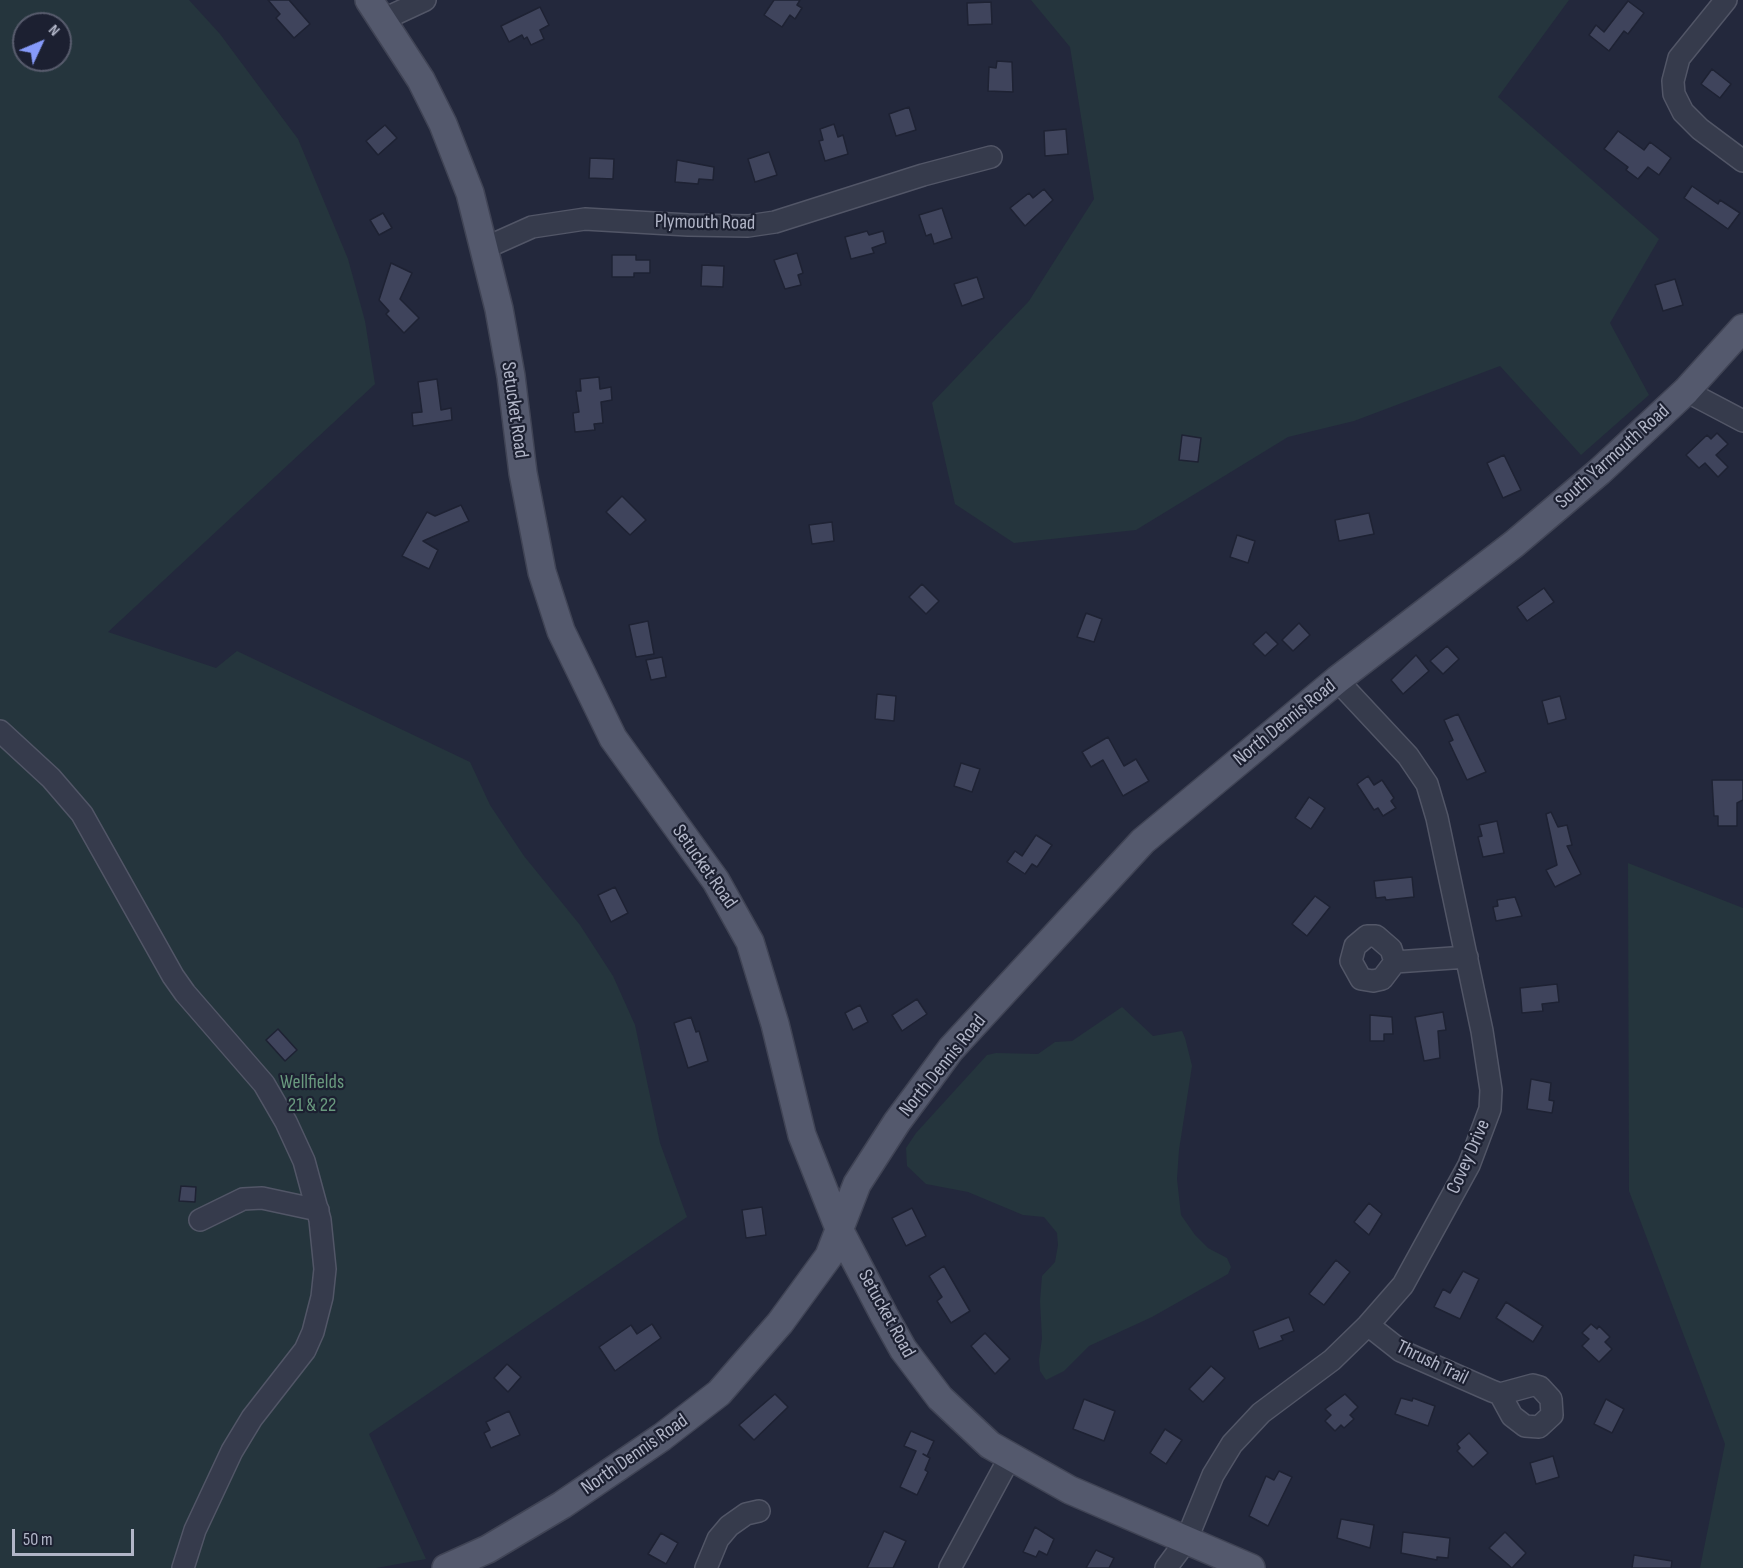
<!DOCTYPE html>
<html>
<head>
<meta charset="utf-8">
<style>
  body { margin:0 }
  #map { position:relative; width:1743px; height:1568px; overflow:hidden; background:#23283c; font-family:"Sofia Sans Condensed",sans-serif }
  canvas { display:block }
  .north { position:absolute; left:12px; top:12px; width:60px; height:60px; box-sizing:border-box; background:#1c2031; border:2px solid #585c6d; border-radius:50%; rotate:46deg; font-size:16px; font-weight:700; line-height:24px; text-align:center; color:#b2b6c8 }
  .north::after { content:''; display:block; margin:auto; width:21px; height:27px; background:#869af9; clip-path:polygon(50% 0,100% 100%,50% 72%,0 100%) }
  .scale { position:absolute; left:12px; top:1529px; width:122px; height:27px; box-sizing:border-box; border:3px solid #b2b6c8; border-top:0; padding-left:8px; font-size:18px; line-height:21px; white-space:nowrap; color:#b2b6c8; -webkit-text-stroke:4px #1c2031; paint-order:stroke }
</style>
</head>
<body>
<div id="map">
<canvas width="1743" height="1568"></canvas>
<div class="north">N</div>
<div class="scale">50 m</div>
</div>
<script>
const ctx = document.querySelector('canvas').getContext('2d');
ctx.lineJoin = 'round';
function paint(path, color) {
  ctx.fillStyle = color;
  ctx.fill(path, 'evenodd');
}
function poly(rows) {
  const path = new Path2D();
  for (const r of rows) {
    path.moveTo(r[0], r[1]);
    for (let i = 2; i < r.length; i += 2) path.lineTo(r[i], r[i + 1]);
  }
  return path;
}
function trace(path, color, width, dash) {
  ctx.strokeStyle = color;
  ctx.lineWidth = width;
  ctx.lineCap = dash ? 'butt' : 'round';
  ctx.setLineDash(dash || []);
  ctx.stroke(path);
}
function drawText(font, color, halo, rows, align = 'center') {
  ctx.font = font + ' "Sofia Sans Condensed",sans-serif';
  ctx.lineWidth = 4.5;
  ctx.setLineDash([]);
  ctx.textBaseline = 'middle';
  ctx.strokeStyle = halo;
  ctx.fillStyle = color;
  for (const [text, x, y, turn = 0] of rows) {
    ctx.save();
    ctx.translate(x, y);
    ctx.rotate((+turn || 0) * Math.PI / 180);
    ctx.textAlign = isNaN(turn) ? turn : align;
    if (halo) ctx.strokeText(text, 0, 0);
    ctx.fillText(text, 0, 0);
    ctx.restore();
  }
}
const green = poly([
  [0,0,189,0,220,34,298,139,348,259,365,321,375,384,108,632,216,668,237,651,470,762,490,805,524,856,580,925,613,976,635,1025,660,1143,687,1217,369,1434,426,1559,376,1568,0,1568],
  [24,24,60,24,60,60,24,60],
  [1031,0,1569,0,1498,97,1659,239,1610,323,1649,395,1581,455,1500,366,1354,421,1288,437,1136,530,1014,543,955,504,932,403,1029,301,1094,199,1070,47],
  [1628,863,1743,908,1743,1568,1700,1568,1725,1444,1629,1191],
  [1122,1007,1153,1036,1182,1031,1185,1038,1192,1066,1179,1150,1177,1179,1181,1215,1195,1235,1208,1248,1227,1258,1231,1267,1228,1274,1152,1317,1089,1346,1064,1371,1046,1380,1040,1371,1039,1360,1042,1338,1040,1301,1042,1276,1055,1262,1058,1245,1057,1233,1044,1217,1023,1215,968,1192,926,1184,907,1166,906,1148,916,1133,987,1055,996,1053,1038,1054,1055,1042,1072,1041]
]);
const building = poly([
  [268,0,289,0,310,24,294,38,276,18,280,14,268,0],
  [774,0,800,0,797,5,802,8,795,19,790,15,782,27,764,15,774,0],
  [1628,1,1644,13,1628,34,1624,31,1609,51,1589,35,1596,25,1604,32,1628,1],
  [991,2,992,24,968,25,967,3,991,2],
  [540,7,549,25,540,30,544,39,531,45,527,37,524,39,522,35,509,42,501,26,540,7],
  [997,61,1012,62,1013,92,988,91,989,67,996,68,997,61],
  [1712,69,1731,84,1720,98,1701,84,1712,69],
  [909,107,916,130,896,136,889,114,909,107],
  [834,124,838,137,843,135,848,154,825,161,819,141,823,140,820,129,834,124],
  [385,125,397,138,378,155,366,141,385,125],
  [1066,129,1068,154,1045,156,1044,131,1066,129],
  [1618,131,1644,150,1650,142,1671,158,1659,175,1648,167,1638,179,1626,170,1628,167,1604,149,1618,131],
  [769,152,777,175,755,182,748,159,769,152],
  [590,158,614,159,613,179,589,178,590,158],
  [677,160,714,167,713,180,699,179,698,184,675,182,677,160],
  [1692,186,1718,204,1720,200,1740,213,1728,229,1684,198,1692,186],
  [1044,189,1053,200,1025,226,1010,208,1029,193,1033,198,1044,189],
  [942,208,952,238,934,244,931,234,926,236,919,215,942,208],
  [383,213,392,228,379,235,370,220,383,213],
  [867,231,869,235,883,231,886,243,872,248,874,253,851,259,845,237,867,231],
  [797,253,803,273,798,275,801,285,785,289,774,260,797,253],
  [612,255,636,255,636,260,650,260,650,273,634,273,634,277,612,277,612,255],
  [391,263,412,273,400,299,419,318,404,333,386,314,389,311,379,300,391,263],
  [702,265,724,266,723,287,701,286,702,265],
  [977,277,984,298,962,306,954,284,977,277],
  [1675,279,1683,305,1663,311,1655,285,1675,279],
  [599,377,600,389,611,387,612,400,601,402,603,423,594,424,595,430,575,432,573,413,579,412,576,391,581,391,580,379,599,377],
  [437,379,441,410,451,408,452,420,413,426,412,413,422,412,418,382,437,379],
  [1717,433,1728,444,1716,455,1728,467,1718,477,1705,463,1699,468,1686,455,1707,435,1711,439,1717,433],
  [1182,435,1201,438,1198,462,1179,460,1182,435],
  [1504,455,1521,490,1503,498,1487,463,1504,455],
  [622,496,646,520,630,535,606,512,622,496],
  [461,505,469,521,423,541,438,550,429,569,402,556,427,512,435,516,461,505],
  [1369,513,1374,534,1339,541,1335,520,1369,513],
  [832,522,834,541,812,544,809,525,832,522],
  [1237,535,1255,541,1248,563,1230,557,1237,535],
  [922,584,939,601,926,614,909,597,922,584],
  [1544,588,1554,602,1527,621,1517,607,1544,588],
  [1086,613,1102,619,1094,642,1077,637,1086,613],
  [648,621,654,654,636,657,629,625,648,621],
  [1299,623,1310,635,1293,651,1282,640,1299,623],
  [1266,632,1278,644,1265,656,1253,644,1266,632],
  [1447,646,1459,659,1443,674,1430,661,1447,646],
  [1416,655,1429,671,1403,694,1391,680,1416,655],
  [662,657,666,677,651,680,646,660,662,657],
  [877,694,896,696,894,721,875,719,877,694],
  [1560,696,1566,719,1548,724,1542,701,1560,696],
  [1458,714,1486,772,1467,780,1449,742,1453,740,1444,720,1458,714],
  [1108,737,1124,766,1136,759,1149,781,1123,796,1103,760,1091,767,1082,752,1108,737],
  [961,763,980,769,972,792,954,786,961,763],
  [1368,776,1374,785,1382,780,1394,798,1391,801,1396,808,1383,816,1378,808,1374,810,1357,784,1368,776],
  [1712,780,1743,780,1743,800,1737,803,1737,826,1718,826,1718,816,1714,816,1712,780],
  [1309,797,1325,808,1311,829,1295,818,1309,797],
  [1551,812,1558,827,1567,825,1572,845,1567,846,1581,874,1555,887,1546,870,1557,865,1546,814,1551,812],
  [1497,821,1504,853,1483,857,1478,837,1482,836,1479,825,1497,821],
  [1036,835,1052,845,1037,867,1032,864,1025,874,1007,862,1015,851,1022,856,1036,835],
  [1412,877,1414,897,1386,900,1385,897,1376,898,1374,881,1412,877],
  [615,887,628,913,611,922,598,895,615,887],
  [1315,896,1330,907,1307,936,1292,924,1315,896],
  [1515,897,1522,916,1496,921,1493,907,1498,906,1497,900,1515,897],
  [1557,984,1559,1002,1542,1004,1543,1011,1522,1013,1520,988,1557,984],
  [917,999,927,1014,902,1031,892,1015,917,999],
  [860,1005,868,1022,853,1030,845,1013,860,1005],
  [1443,1012,1446,1030,1438,1031,1440,1058,1424,1061,1415,1017,1443,1012],
  [1370,1015,1392,1017,1393,1034,1384,1034,1384,1041,1370,1041,1370,1015],
  [691,1017,696,1032,699,1031,708,1061,688,1068,674,1023,691,1017],
  [278,1029,297,1050,285,1061,266,1040,278,1029],
  [1531,1079,1551,1083,1549,1100,1554,1101,1552,1113,1527,1109,1531,1079],
  [181,1186,196,1187,195,1202,179,1201,181,1186],
  [1369,1203,1382,1214,1369,1235,1354,1222,1369,1203],
  [762,1207,766,1235,746,1238,742,1210,762,1207],
  [912,1208,926,1236,906,1246,892,1218,912,1208],
  [1336,1260,1350,1272,1324,1305,1309,1294,1336,1260],
  [944,1266,970,1311,951,1323,937,1301,942,1297,929,1276,944,1266],
  [1463,1271,1479,1279,1460,1319,1434,1307,1443,1289,1450,1293,1463,1271],
  [1506,1302,1543,1326,1533,1342,1496,1318,1506,1302],
  [1289,1317,1294,1331,1281,1336,1283,1340,1259,1349,1253,1331,1289,1317],
  [652,1324,661,1338,615,1371,599,1347,631,1325,637,1334,652,1324],
  [1591,1324,1597,1329,1599,1326,1610,1337,1605,1342,1612,1349,1599,1362,1582,1346,1589,1339,1582,1333,1591,1324],
  [985,1333,1010,1359,995,1374,971,1346,985,1333],
  [507,1364,521,1377,508,1392,494,1378,507,1364],
  [1211,1366,1225,1378,1203,1402,1189,1389,1211,1366],
  [775,1394,788,1407,754,1440,739,1425,775,1394],
  [1345,1394,1358,1407,1350,1415,1354,1419,1344,1428,1341,1425,1335,1431,1325,1421,1331,1415,1325,1409,1345,1394],
  [1401,1398,1412,1401,1413,1398,1435,1406,1428,1426,1395,1414,1401,1398],
  [1084,1399,1115,1411,1104,1441,1073,1429,1084,1399],
  [1606,1399,1624,1409,1612,1433,1594,1424,1606,1399],
  [509,1411,520,1435,491,1448,484,1433,490,1430,486,1422,509,1411],
  [1165,1429,1182,1440,1166,1464,1150,1453,1165,1429],
  [911,1431,934,1441,927,1456,923,1454,930,1458,925,1470,928,1472,917,1495,900,1487,916,1451,904,1446,911,1431],
  [1469,1433,1488,1453,1473,1467,1457,1451,1460,1448,1457,1444,1469,1433],
  [1553,1456,1559,1477,1536,1484,1530,1463,1553,1456],
  [1279,1471,1292,1477,1268,1526,1249,1516,1266,1476,1274,1480,1279,1471],
  [1341,1519,1374,1525,1370,1548,1337,1538,1341,1519],
  [1035,1527,1054,1539,1047,1555,1039,1551,1036,1557,1023,1552,1035,1527],
  [884,1531,906,1541,893,1568,867,1568,884,1531],
  [1403,1532,1450,1538,1448,1558,1437,1557,1437,1560,1401,1553,1403,1532],
  [1505,1532,1526,1553,1512,1568,1489,1548,1505,1532],
  [661,1533,678,1543,666,1564,648,1554,661,1533],
  [1096,1550,1114,1558,1109,1568,1086,1568,1096,1550],
  [1634,1555,1672,1561,1671,1568,1632,1568,1634,1555]
]);
const minor = poly([
  [1726,0,1679,58,1673,81,1674,94,1683,112,1700,129,1743,161],
  [382,20,425,0],
  [485,248,532,227,585,219,688,225,748,226,775,222,923,175,991,157],
  [1686,391,1743,421],
  [0,731,51,778,82,814,173,976,185,993,264,1084,286,1122,304,1161,320,1220,325,1269,322,1297,313,1332,305,1350,252,1418,232,1451,195,1530,183,1568],
  [1395,962,1391,949,1376,936,1367,936,1355,946,1351,961,1361,979,1373,981,1382,979,1395,962,1467,957],
  [200,1220,243,1199,262,1198,318,1210],
  [1368,1325,1401,1351,1492,1391,1500,1394,1533,1385,1540,1387,1551,1399,1552,1415,1539,1427,1525,1426,1512,1416,1500,1394],
  [706,1568,718,1539,729,1526,746,1514,759,1511],
  [950,1568,1010,1457],
  [1166,1568,1186,1541,1213,1475,1232,1444,1261,1413,1332,1360,1368,1325,1403,1285,1469,1165,1490,1109,1491,1090,1482,1031,1437,818,1427,784,1408,756,1337,680]
]);
const major = poly([
  [369,0,421,80,443,124,470,193,499,309,511,376,523,473,542,572,561,631,613,738,716,881,750,942,775,1024,802,1135,840,1231,884,1315,903,1349,940,1398,990,1445,1070,1490,1251,1568],
  [446,1568,488,1549,562,1505,662,1437,719,1393,780,1323,829,1256,857,1184,897,1122,929,1079,951,1049,1143,841,1337,680,1514,544,1599,472,1686,391,1743,328]
]);
const streetNames = [
  ["Plymouth Road",705,223,1],
  ["Setucket Road",514,410,82],
  ["South Yarmouth Road",1613,457,-42],
  ["North Dennis Road",1285,723,-39],
  ["Setucket Road",704,867,55],
  ["North Dennis Road",943,1066,-51],
  ["Covey Drive",1469,1157,-66],
  ["Setucket Road",886,1314,61],
  ["Thrush Trail",1432,1363,26],
  ["North Dennis Road",635,1455,-35]
];
const parkNames = [
  ["Wellfields",312,1083],
  ["21 & 22",312,1106]
];
paint(green, '#25353d');
paint(building, '#3f445c');
trace(building, '#1e2233', 1.5);
trace(minor, '#525667', 24);
trace(major, '#404455', 30);
trace(minor, '#363b4c', 21);
trace(major, '#54596d', 27);
drawText('20px', '#b2b6c8', '#1c2031', streetNames);
drawText('20px', '#69997e', '#1c2031', parkNames);
</script>
</body>
</html>
